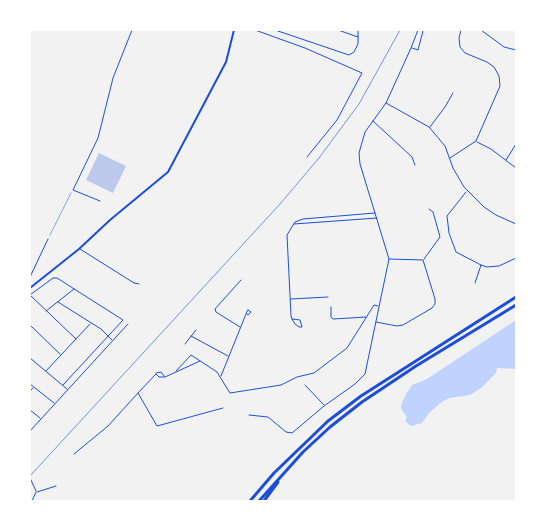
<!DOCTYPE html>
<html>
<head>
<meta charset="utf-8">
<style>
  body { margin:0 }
  #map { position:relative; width:546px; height:531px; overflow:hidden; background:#f2f2f2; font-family:Jost,sans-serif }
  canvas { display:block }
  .frame { position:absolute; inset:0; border:31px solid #fff; pointer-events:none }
</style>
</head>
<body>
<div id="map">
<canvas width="546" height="531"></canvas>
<div class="frame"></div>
</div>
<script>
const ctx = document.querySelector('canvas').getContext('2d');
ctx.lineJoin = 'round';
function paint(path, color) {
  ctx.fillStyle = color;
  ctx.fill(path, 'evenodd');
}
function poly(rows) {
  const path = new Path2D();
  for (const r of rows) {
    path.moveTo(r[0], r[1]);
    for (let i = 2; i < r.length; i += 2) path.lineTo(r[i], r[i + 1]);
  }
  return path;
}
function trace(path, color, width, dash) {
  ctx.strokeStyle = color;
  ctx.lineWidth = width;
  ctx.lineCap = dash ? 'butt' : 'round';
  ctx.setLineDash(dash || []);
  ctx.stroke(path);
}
const water = poly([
  [516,320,516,369,497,368,496,373,481,388,470,395,449,398,442,402,429,413,422,423,411,426,405,421,407,417,402,410,401,406,406,394,412,385,427,379]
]);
const building = poly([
  [99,153,126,166,113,193,86,180]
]);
const path = poly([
  [50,235,71,193]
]);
const minor = poly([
  [255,30,305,48,362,73,337,120,307,157],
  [275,30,349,55,354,52,358,44,358,30],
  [338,30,358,37],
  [481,30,504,47,516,50],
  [412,48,418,50,423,31],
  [386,103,429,127,445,146,453,168,464,187,484,207,496,215,516,224],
  [373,121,412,157,415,165],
  [430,127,445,107,453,93],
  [477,142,491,149,516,168],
  [450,158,476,141,500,86,499,76,494,67,487,62,465,53,460,47,459,38,461,30],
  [506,160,516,144],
  [466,192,447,216,449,233,456,252,481,265,487,267,499,266,516,258],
  [100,201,73,190,98,138,113,78,132,30],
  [294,224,377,218],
  [80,249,134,283,139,284],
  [424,259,440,237,433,212,429,209],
  [30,277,48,239],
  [475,283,481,265],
  [30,295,53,278,57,278,123,320,63,385],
  [30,295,76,339],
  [291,299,328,297],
  [58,302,101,329,112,340],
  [331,307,331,317,333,319,366,317],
  [248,310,251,312,248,315,246,313,248,310],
  [46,311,74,289],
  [292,319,300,320,302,327,299,327,295,324,292,319,291,316,287,235,295,222,303,219,375,213],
  [376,322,397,326,403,325,432,308,435,304,435,299,423,260,389,259],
  [30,325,60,354],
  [240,327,216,312,215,309,241,280],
  [191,336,228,356],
  [185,344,196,330],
  [30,358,67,389],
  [200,361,165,377,159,377,156,374,138,393,157,426,223,408],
  [46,371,90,324],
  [176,371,191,355,217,372,230,393,281,385,297,377,314,373,347,348,374,305,378,306],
  [156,373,161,372,164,376],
  [221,376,246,314],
  [30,384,54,403],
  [305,385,324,405],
  [30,391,33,388],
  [30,410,40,418],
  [249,415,268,417,286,432,292,433,324,406,355,384,365,374,389,259,360,164,359,153,365,132,386,103,411,48,418,30],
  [30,431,128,324],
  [74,454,108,426,138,393],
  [30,478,36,491],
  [37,492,56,486],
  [32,501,36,492]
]);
const tertiary = poly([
  [30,288,79,249,110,220,168,172,226,62,234,30]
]);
const motorway = poly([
  [250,501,274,473,328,421,361,396,516,297],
  [259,501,303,452,330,427,362,402,416,366,516,305],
  [264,501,278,482]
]);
const rail = poly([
  [30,476,280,204,319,158,359,104,400,30]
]);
paint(water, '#bfd3fe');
paint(building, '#bdc9ec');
trace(path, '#1d4ed8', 0.5);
trace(minor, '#1d4ed8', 1);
trace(tertiary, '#1d4ed8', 2);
trace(motorway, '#1d4ed8', 3);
trace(rail, '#7290e2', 1);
</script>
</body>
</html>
